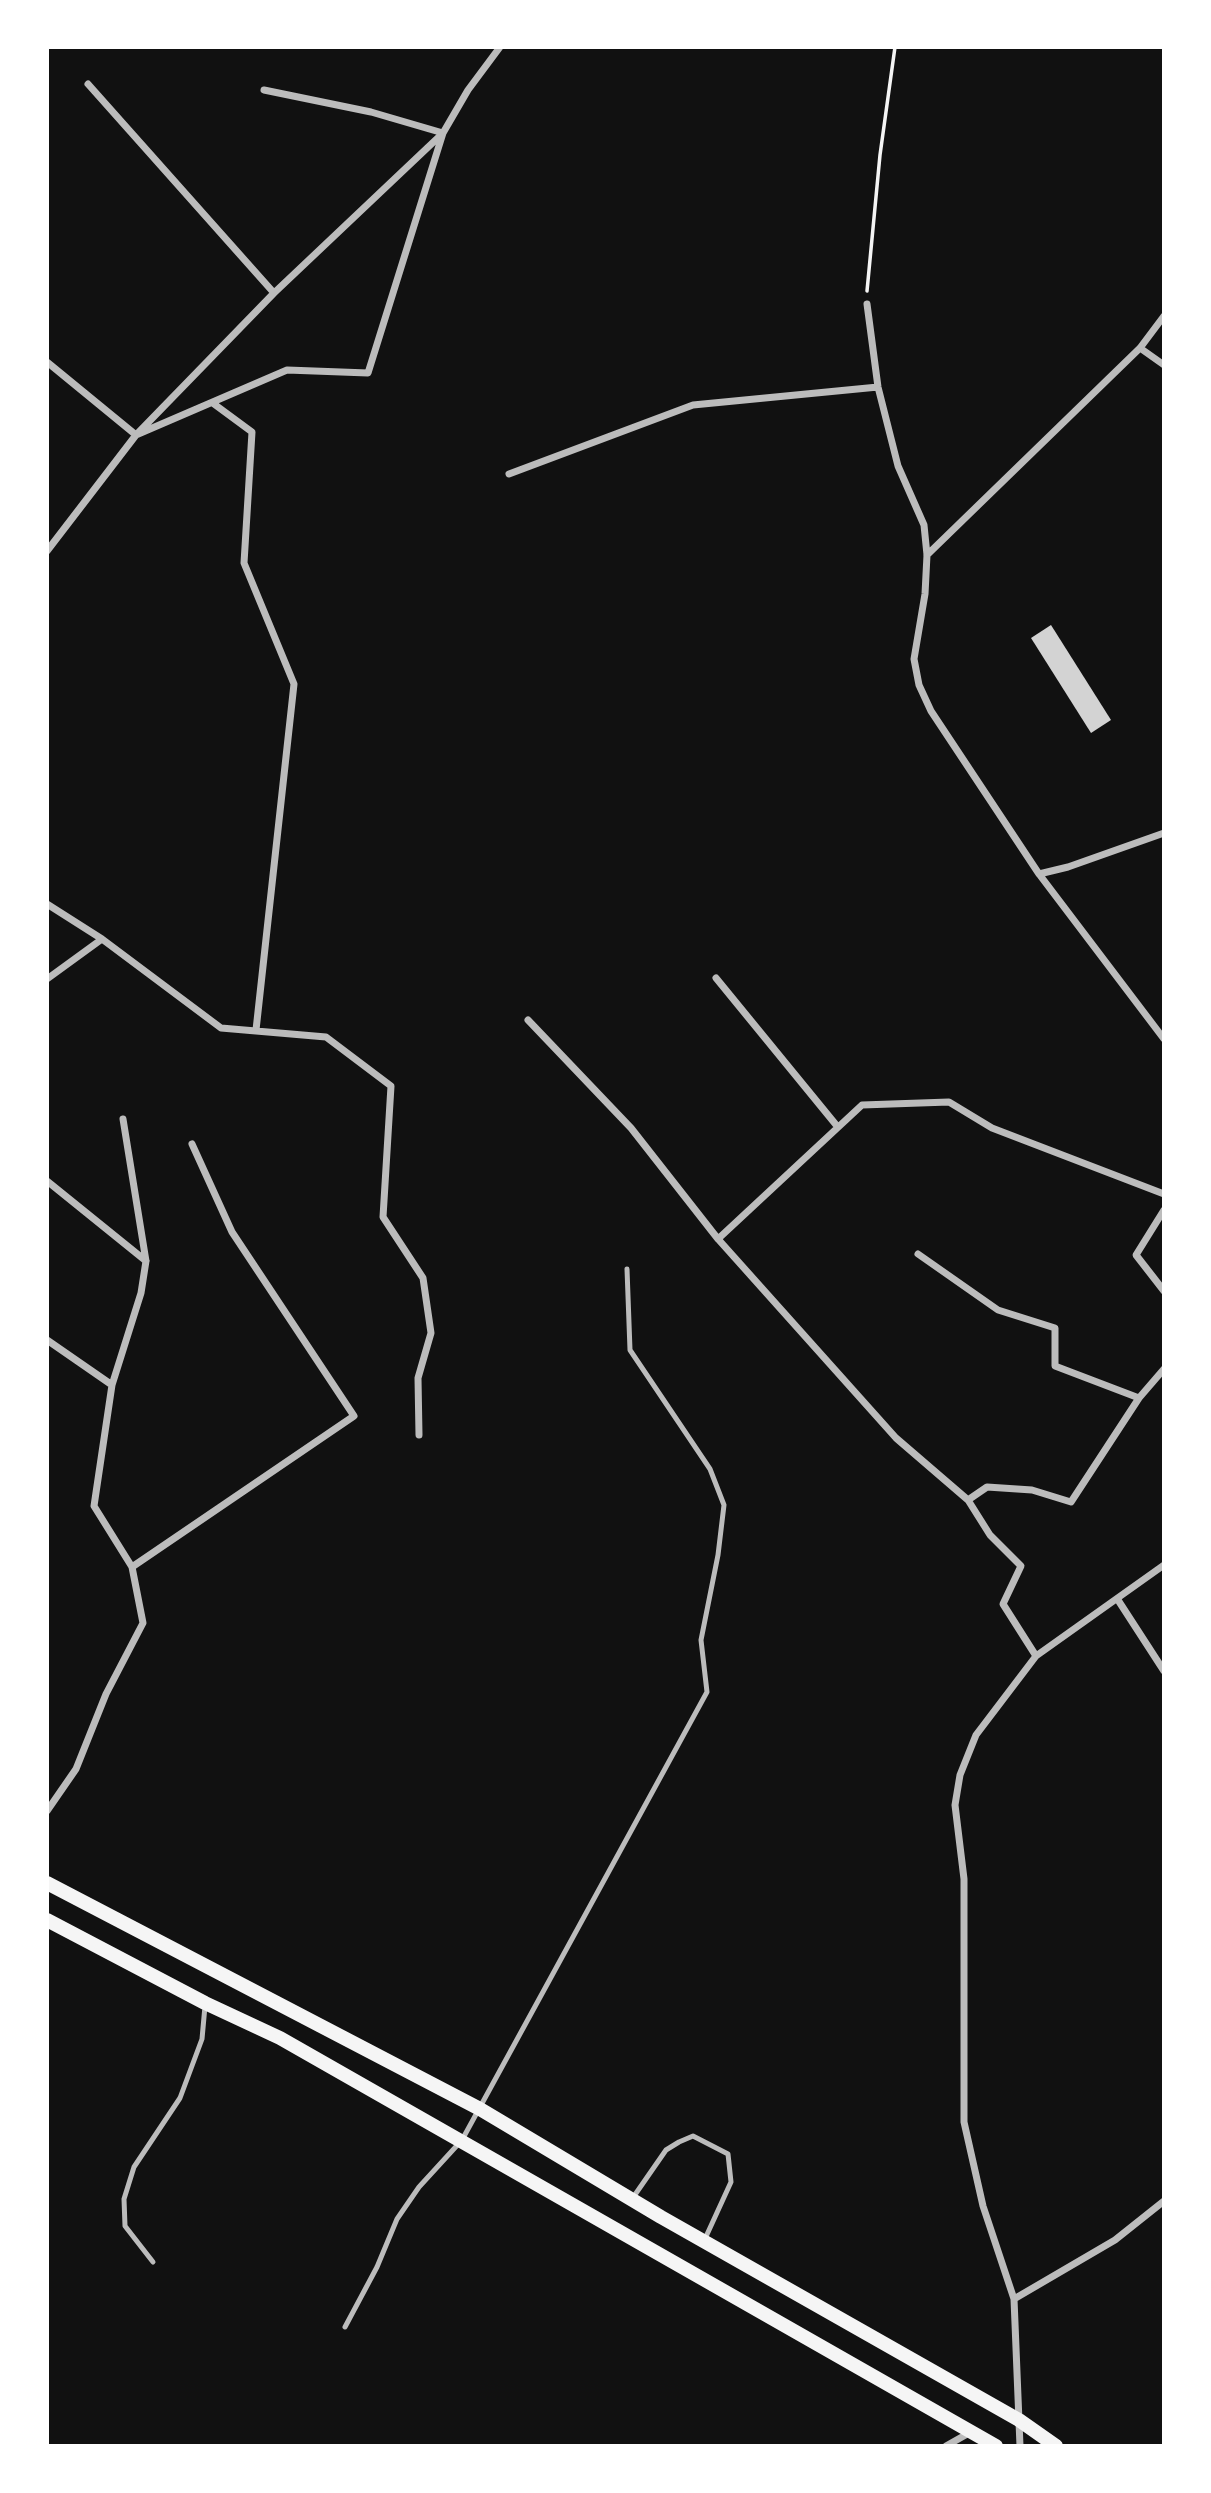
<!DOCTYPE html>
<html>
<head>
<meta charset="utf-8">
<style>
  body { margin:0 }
  #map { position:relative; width:1211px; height:2493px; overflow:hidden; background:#111; font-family:Commissioner,sans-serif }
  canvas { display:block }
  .frame { position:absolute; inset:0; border:49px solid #fff; pointer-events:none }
</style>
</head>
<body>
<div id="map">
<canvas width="1211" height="2493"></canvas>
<div class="frame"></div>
</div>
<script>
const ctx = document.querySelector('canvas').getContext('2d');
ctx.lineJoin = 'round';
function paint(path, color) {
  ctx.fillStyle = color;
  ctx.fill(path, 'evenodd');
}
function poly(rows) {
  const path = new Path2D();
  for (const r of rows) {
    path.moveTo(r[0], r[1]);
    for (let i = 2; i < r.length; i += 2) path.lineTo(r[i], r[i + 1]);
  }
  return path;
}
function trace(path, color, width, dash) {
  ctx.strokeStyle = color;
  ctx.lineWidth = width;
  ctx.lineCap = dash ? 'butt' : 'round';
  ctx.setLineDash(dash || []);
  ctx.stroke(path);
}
const building = poly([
  [1051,625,1111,720,1091,733,1031,638]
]);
const path = poly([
  [867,291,880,155,895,47]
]);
const service = poly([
  [632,2199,666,2150,679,2142,693,2136,728,2154,731,2182,704,2241],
  [153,2262,125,2226,124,2199,134,2167,180,2098,202,2039,205,2006],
  [345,2327,377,2267,397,2219,419,2187,462,2140,707,1692,701,1640,718,1555,724,1505,710,1469,630,1350,627,1269]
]);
const minor = poly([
  [88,84,274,293],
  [264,90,371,112,443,133],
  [867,304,878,387,898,466,924,525,927,555,925,594,914,659,919,685,931,711,1039,874,1164,1039],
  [1140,348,1164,365],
  [47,362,136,435,274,293,443,133],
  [214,404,252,432,244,563,294,684,256,1030],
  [509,474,693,405,878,387],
  [47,551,136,435,287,370,368,373,443,133,468,90,500,47],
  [927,555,1140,348,1164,316],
  [1039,874,1068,867,1164,833],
  [47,904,102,939,221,1028,326,1037,391,1086,383,1217,423,1278,431,1333,418,1378,419,1435],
  [716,978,837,1126],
  [47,979,102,939],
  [528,1020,631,1128,718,1239,896,1438,968,1500,990,1535,1021,1566,1003,1604,1036,1656],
  [47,1181,146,1261],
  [1164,1210,1136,1255,1164,1291],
  [718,1239,862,1105,949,1102,992,1128,1164,1194],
  [918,1254,998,1310,1055,1328,1055,1366,1139,1398],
  [47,1340,112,1385],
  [968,1500,987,1487,1032,1490,1071,1502,1139,1398,1164,1369],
  [132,1567,354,1416,232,1232,192,1144],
  [1118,1600,1164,1671],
  [47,1811,76,1769,106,1694,143,1623,132,1567,94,1506,112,1385,141,1293,146,1261,123,1119],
  [1014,2299,1115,2240,1164,2201],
  [946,2446,969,2433],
  [1020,2446,1014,2299,983,2206,964,2122,964,1879,955,1805,960,1775,976,1735,1036,1656,1164,1565]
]);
const secondary = poly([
  [47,1883,480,2109,661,2217,1019,2420,1056,2446],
  [47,1920,205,2003,280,2038,996,2446]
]);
paint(building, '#d3d3d3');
trace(path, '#f5f5f5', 3.5);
trace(service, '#bcbcbc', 5);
trace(minor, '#bcbcbc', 7);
trace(secondary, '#f5f5f5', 14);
</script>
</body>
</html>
